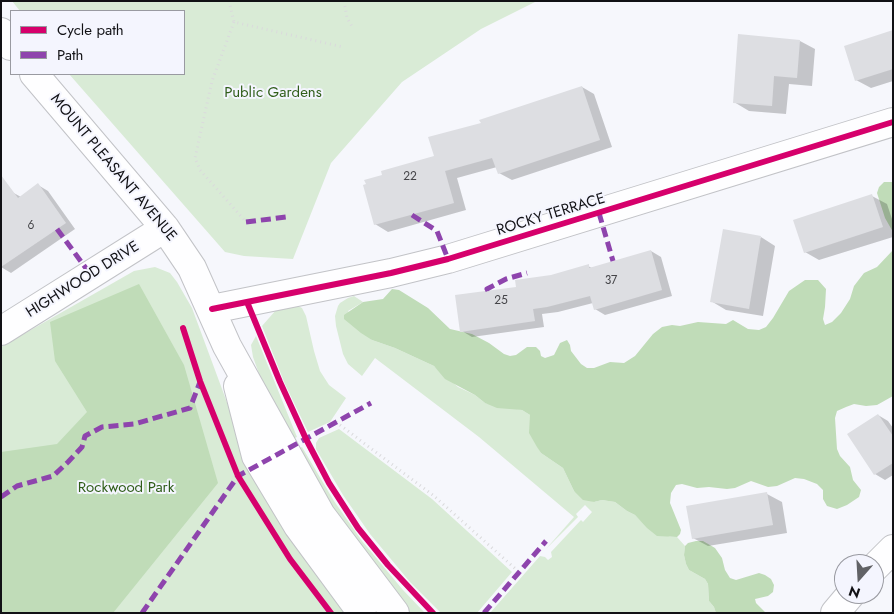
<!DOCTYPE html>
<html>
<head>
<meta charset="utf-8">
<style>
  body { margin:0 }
  #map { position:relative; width:894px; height:614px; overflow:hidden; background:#f6f7fc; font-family:Jost,sans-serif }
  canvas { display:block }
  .frame { position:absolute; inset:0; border:2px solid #111115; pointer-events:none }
  .legend { position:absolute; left:10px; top:10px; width:175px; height:65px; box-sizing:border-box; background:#f4f5fe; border:1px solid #999aa1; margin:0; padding:6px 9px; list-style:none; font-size:15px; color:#111115 }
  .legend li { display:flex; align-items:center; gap:10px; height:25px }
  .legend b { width:25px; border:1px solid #999aa1 }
  .north { position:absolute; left:834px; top:554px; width:50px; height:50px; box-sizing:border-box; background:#f4f5fe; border:1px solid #999aa1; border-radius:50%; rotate:199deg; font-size:14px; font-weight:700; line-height:20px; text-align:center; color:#111115 }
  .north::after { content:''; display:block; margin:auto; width:18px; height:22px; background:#616266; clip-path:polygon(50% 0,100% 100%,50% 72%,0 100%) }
</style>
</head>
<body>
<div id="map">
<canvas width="894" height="614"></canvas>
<div class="frame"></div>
<ul class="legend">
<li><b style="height:6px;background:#d6006c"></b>Cycle path</li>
<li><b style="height:6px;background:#8e44ad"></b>Path</li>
</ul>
<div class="north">N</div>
</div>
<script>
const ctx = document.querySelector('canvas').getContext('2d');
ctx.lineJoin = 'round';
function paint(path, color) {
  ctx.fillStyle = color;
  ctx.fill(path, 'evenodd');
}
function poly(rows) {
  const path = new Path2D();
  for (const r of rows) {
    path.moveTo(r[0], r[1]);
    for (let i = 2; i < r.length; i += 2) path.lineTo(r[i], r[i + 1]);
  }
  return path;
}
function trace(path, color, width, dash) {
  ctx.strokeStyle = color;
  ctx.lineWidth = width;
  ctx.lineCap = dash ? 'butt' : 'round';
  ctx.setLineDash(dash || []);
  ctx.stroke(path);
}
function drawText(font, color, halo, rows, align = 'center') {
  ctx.font = font + ' Jost,sans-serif';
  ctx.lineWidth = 4;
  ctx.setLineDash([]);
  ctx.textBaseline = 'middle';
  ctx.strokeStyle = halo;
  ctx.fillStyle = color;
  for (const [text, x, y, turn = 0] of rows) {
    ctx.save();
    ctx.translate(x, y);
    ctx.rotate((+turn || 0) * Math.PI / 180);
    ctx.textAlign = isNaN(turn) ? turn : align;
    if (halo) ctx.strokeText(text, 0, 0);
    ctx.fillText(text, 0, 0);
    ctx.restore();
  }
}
const green = poly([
  [12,1,537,1,481,29,402,82,331,163,293,259,244,256,225,252,69,74,184,74,184,11,20,11],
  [155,267,170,273,177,282,192,308,235,424,353,613,1,613,1,347,134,271],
  [354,296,363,302,348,311,372,340,395,348,434,366,458,387,475,395,485,403,522,410,530,415,530,433,541,453,563,468,574,491,594,502,602,500,615,502,627,511,635,515,640,520,670,537,677,537,685,546,684,555,686,564,689,570,705,579,708,584,709,601,714,607,716,613,490,613,540,556,545,557,548,560,552,557,551,552,581,520,583,522,592,512,585,505,576,514,578,517,546,549,574,517,479,437,375,358,362,376,348,364,343,354,336,326,335,316,338,306,340,303,348,298],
  [296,305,302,308,306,316,314,351,320,371,329,385,346,398,330,422,308,432,285,384,262,326,276,310],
  [256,336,297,437,288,441,267,396,253,357,251,345],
  [339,429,432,499,512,572,477,613,441,613,410,582,370,534,343,495,316,449,316,443,319,438],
  [302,447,334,501,362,541,403,590,425,613,410,613,373,572,293,451]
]);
const forest = poly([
  [884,182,893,182,893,232,885,218,877,193,879,187],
  [893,250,893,396,877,405,866,406,854,404,846,407,837,411,835,418,837,449,840,456,850,467,853,480,861,490,859,497,847,505,837,509,827,506,823,499,823,490,817,484,804,479,795,478,777,486,768,487,751,481,735,488,727,489,709,487,697,488,682,484,676,485,671,493,670,503,681,530,680,534,677,537,657,536,647,528,635,515,627,511,615,502,602,500,594,502,583,500,574,491,563,468,541,453,537,447,529,433,530,415,522,410,497,408,485,403,475,395,445,379,434,366,395,348,372,340,361,333,344,319,344,315,363,302,383,299,392,289,399,290,428,308,450,329,472,334,489,343,504,354,510,356,516,355,527,347,536,347,540,351,541,356,545,358,554,355,560,343,567,340,570,345,571,351,581,364,587,368,594,368,610,362,624,363,635,356,653,334,662,327,672,325,680,326,698,322,726,324,733,320,748,329,759,330,766,327,773,318,789,291,805,280,818,280,826,289,825,307,823,319,825,325,832,322,841,313,850,299,854,286,864,273,877,267],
  [139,284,184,365,218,483,113,613,1,613,1,452,57,444,87,412,55,361,50,322],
  [696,541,703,541,715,548,722,558,725,570,730,578,736,580,759,573,765,575,771,579,774,585,773,592,768,596,755,599,756,603,766,613,716,613,714,607,709,601,708,584,705,579,689,570,686,564,684,555,685,546,688,543]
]);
const shadow = poly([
  [893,31,893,81,871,88,856,80],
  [800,41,815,49,812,86,789,84,786,114,749,111,734,102],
  [582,87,594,94,612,147,512,180,499,173,497,167,457,178,466,210,388,232,375,224,435,157,482,124],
  [38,185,48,191,75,229,11,273,1,267,1,199,12,192,21,197],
  [872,196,887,204,893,222,893,237,819,260,805,252],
  [761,237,775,246,763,316,726,310,711,301],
  [651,251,661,257,672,296,605,315,595,309,593,303,558,312,542,314,544,327,472,337,462,331,517,288,588,266,592,268],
  [878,415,888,421,893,428,893,475,885,480,875,474],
  [767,494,782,502,787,533,708,546,693,538]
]);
const building = poly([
  [893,30,893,69,855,81,844,46],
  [738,34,800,40,797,78,774,76,772,106,733,103],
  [582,86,600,140,498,174,492,158,445,171,454,203,374,225,363,185,366,184,364,180,382,175,381,171,434,156,428,137,481,123,479,120],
  [1,175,18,198,38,183,66,223,1,267],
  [872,194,883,227,804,253,793,220],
  [723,229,761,236,749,309,710,302],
  [651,250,662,290,594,310,590,296,547,307,533,309,535,321,460,332,455,295,516,287,515,280,551,275,589,264,589,268],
  [878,414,893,436,893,463,874,475,847,434],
  [767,492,773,525,692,539,686,506]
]);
const path = poly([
  [229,1,234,22,343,47],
  [344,1,347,18,353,28],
  [234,22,212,81,195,158,200,170,246,222],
  [336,422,434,496,519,572]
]);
const minor = poly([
  [1,32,11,46],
  [34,74,165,228,192,268,227,346,321,515,395,613],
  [212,309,391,273,448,259,893,122],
  [1,331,165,228],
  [238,386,256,456,298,526,362,613],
  [874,568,893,549],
  [835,613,851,594]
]);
const quiet = poly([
  [599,213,613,261],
  [412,215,437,231,448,259],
  [246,222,286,217],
  [57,229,91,275],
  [488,291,487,289,506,279,527,273],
  [1,497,17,486,53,476,68,462,82,447,85,436,102,427,134,424,190,408,200,382],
  [142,613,238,476,371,403],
  [484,613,546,541]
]);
const cycleway = poly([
  [247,302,280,382,306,439,329,483,358,528,388,565,433,613],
  [212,309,391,273,448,259,893,122],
  [183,328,200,381,238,476,290,559,331,613]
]);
const numberNames = [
  ["22",410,177],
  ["6",31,226],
  ["37",611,281],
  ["25",501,301]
];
const parkNames = [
  ["Public Gardens",273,93],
  ["Rockwood Park",126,488]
];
const streetNames = [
  ["MOUNT PLEASANT AVENUE",113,168,50],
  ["ROCKY TERRACE",551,215,-17],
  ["HIGHWOOD DRIVE",83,280,-32]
];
paint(green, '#d9ebd6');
paint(forest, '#c0dcb8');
paint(shadow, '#0003');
paint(building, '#dddee2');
trace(minor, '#c2c3c7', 30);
trace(path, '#dadadc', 3, [1, 4]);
trace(minor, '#fefeff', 28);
trace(quiet, '#8e44ad', 5, [10, 5]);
trace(cycleway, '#d6006c', 6);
drawText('12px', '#444448', null, numberNames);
drawText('15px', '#305e1a', '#f4f5fe', parkNames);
drawText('15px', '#111115', '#f4f5fe', streetNames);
</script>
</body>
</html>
